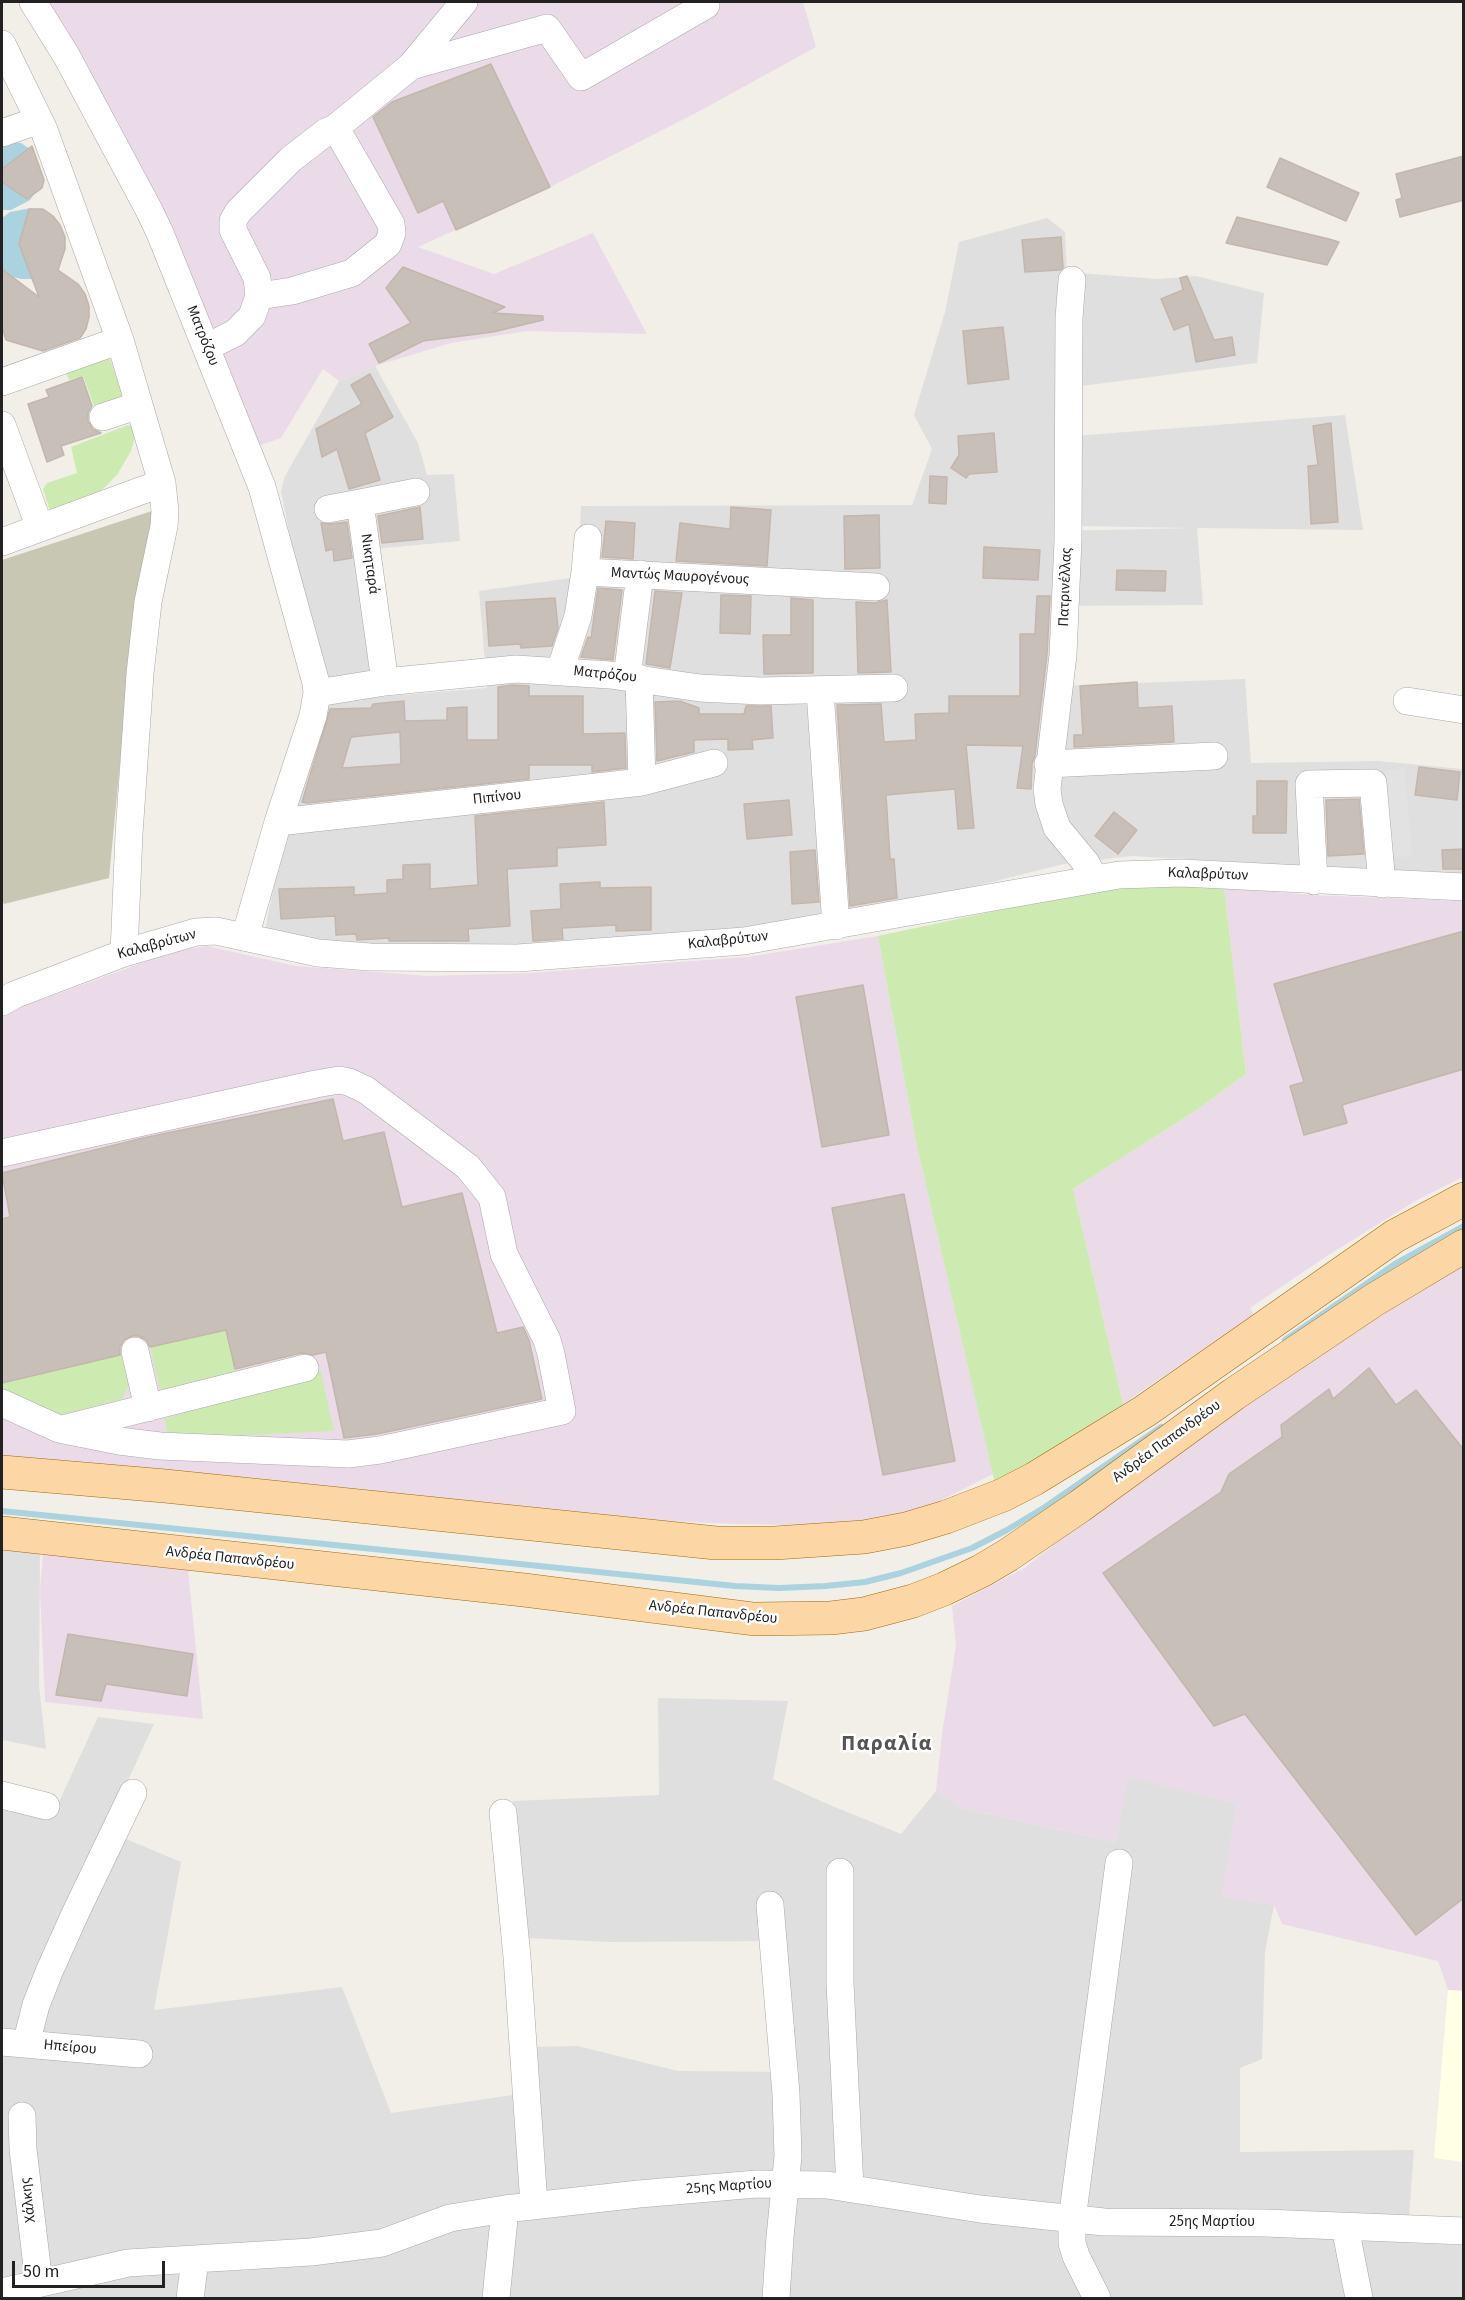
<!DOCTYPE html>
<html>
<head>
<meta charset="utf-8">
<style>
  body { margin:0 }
  #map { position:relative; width:1465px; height:2300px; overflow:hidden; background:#f2efe9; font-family:"Source Sans 3",sans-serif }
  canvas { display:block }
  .frame { position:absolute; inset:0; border:3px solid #222; pointer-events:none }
  .scale { position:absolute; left:12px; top:2261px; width:153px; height:27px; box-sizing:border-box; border:3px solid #222; border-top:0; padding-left:8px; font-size:18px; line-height:21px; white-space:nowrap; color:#222; -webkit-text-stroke:4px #fff; paint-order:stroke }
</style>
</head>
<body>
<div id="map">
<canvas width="1465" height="2300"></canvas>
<div class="frame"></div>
<div class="scale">50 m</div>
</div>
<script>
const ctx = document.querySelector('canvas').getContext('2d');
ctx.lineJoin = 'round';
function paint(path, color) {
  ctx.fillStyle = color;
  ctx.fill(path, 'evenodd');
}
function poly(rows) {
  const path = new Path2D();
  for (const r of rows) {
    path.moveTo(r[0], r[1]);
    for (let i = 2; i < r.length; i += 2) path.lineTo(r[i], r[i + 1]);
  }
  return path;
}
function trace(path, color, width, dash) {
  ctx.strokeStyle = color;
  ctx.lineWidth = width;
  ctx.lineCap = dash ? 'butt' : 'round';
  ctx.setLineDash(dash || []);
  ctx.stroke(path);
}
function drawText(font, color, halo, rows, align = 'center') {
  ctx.font = font + ' "Source Sans 3",sans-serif';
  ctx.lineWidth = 5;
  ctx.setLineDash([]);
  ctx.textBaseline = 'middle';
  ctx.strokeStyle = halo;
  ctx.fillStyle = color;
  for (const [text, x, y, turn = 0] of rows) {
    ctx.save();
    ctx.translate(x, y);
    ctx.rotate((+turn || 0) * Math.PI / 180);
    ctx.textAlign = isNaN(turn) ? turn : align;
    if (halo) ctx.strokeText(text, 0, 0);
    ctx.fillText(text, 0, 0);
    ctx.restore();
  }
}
const residential = poly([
  [1047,218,1065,232,1067,271,1055,531,1194,528,1076,526,1074,436,1345,415,1363,530,1197,528,1203,605,1055,606,1053,686,1245,679,1251,763,1378,761,1463,769,1463,875,1132,856,1064,864,867,913,817,923,503,952,325,946,265,931,284,831,323,702,281,491,285,476,339,381,375,366,418,443,427,475,454,474,460,541,363,550,377,697,487,688,479,591,578,577,581,506,912,505,932,449,914,415,945,312,959,242],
  [1079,273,1158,279,1196,276,1264,293,1257,363,1074,387],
  [2,1548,40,1552,39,1685,46,1749,3,1740],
  [658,1698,788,1701,773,1779,825,1803,901,1834,936,1791,962,1808,1116,1842,1127,1776,1237,1804,1222,1896,1274,1905,1265,1952,1262,2059,1240,2068,1240,2152,1414,2150,1407,2243,1463,2245,1463,2298,2,2298,2,1804,52,1817,98,1717,154,1724,105,1830,181,1862,154,2010,342,1987,391,2113,533,2092,532,2047,578,2046,678,2071,794,2072,784,1941,609,1942,527,1938,513,1801,659,1795]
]);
const industrial = poly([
  [44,2,803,2,816,47,696,113,550,187,418,247,494,274,593,233,647,334,527,331,451,343,375,366,339,381,323,369,281,438,255,447],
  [1224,887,1311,895,1463,901,1463,1177,1417,1200,1327,1256,1250,1308,1254,1314,1123,1404,1073,1189,1198,1109,1246,1074],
  [878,936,916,1142,993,1474,926,1508,893,1520,798,1525,734,1524,646,1520,2,1456,2,1016,27,1005,174,951,207,946,296,966,428,976,529,973,747,957],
  [1463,1262,1463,1991,1448,1990,1438,1961,1282,1924,1274,1905,1221,1896,1237,1804,1128,1777,1116,1842,962,1808,936,1791,942,1734,956,1645,952,1606,1023,1569,1166,1458,1319,1350],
  [43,1554,188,1570,203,1719,45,1702,40,1591]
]);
const education = poly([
  [1448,1990,1463,1991,1463,2162,1434,2158]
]);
const construction = poly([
  [155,510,136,596,109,878,4,904,2,900,2,560]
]);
const grass = poly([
  [106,357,110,359,122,393,120,399,94,406,83,376,69,380,65,371],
  [128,425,133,427,136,434,131,451,117,475,98,494,50,511,43,489,47,483,77,473,71,447],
  [1133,886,1224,887,1246,1074,1198,1109,1073,1189,1123,1404,1094,1426,995,1484,916,1142,878,936,1009,908],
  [226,1330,235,1372,160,1390,150,1347],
  [121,1354,129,1385,122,1399,57,1416,2,1389,2,1383],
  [321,1371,334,1431,168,1439,165,1419]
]);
const parking = poly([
  [1405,769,1412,856,1392,858,1385,770]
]);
const water = poly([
  [2,140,21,143,30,149,37,190,30,200,11,210,2,210,2,182,7,168,2,169],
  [31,208,42,212,32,279,21,279,10,276,2,269,2,218,10,212]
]);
const stream = poly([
  [1285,1340,1395,1264,1464,1226],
  [2,1511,735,1586,779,1588,826,1586,865,1582,901,1573,972,1548,1007,1530,1045,1507,1161,1427]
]);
const building = poly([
  [491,64,550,187,456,230,443,201,418,213,373,117,392,102,491,64],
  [32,146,44,180,42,188,27,199,2,182,2,169,32,146],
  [1464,156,1464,200,1400,217,1396,200,1402,198,1396,174,1464,156],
  [1280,158,1359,193,1346,221,1267,187,1280,158],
  [29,209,43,209,53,216,60,225,65,237,65,249,58,270,78,284,85,294,89,306,89,317,86,329,80,338,43,351,6,340,2,327,2,269,39,297,19,244,29,209],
  [1237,217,1329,239,1339,242,1327,265,1226,243,1237,217],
  [1061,237,1063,268,1060,270,1025,272,1022,240,1061,237],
  [403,267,505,307,493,313,543,316,543,320,493,332,423,341,379,363,369,344,411,323,386,288,403,267],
  [1187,276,1214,340,1232,337,1235,355,1196,362,1189,324,1174,330,1161,299,1183,290,1180,278,1187,276],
  [1003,327,1009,379,968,384,963,331,1003,327],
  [370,374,393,417,365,433,380,480,349,489,337,449,322,457,316,429,362,404,351,385,370,374],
  [82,377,92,406,88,413,88,421,93,429,101,433,61,446,64,455,47,462,28,404,49,397,46,390,82,377],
  [1331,423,1338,522,1311,524,1308,466,1318,465,1313,426,1331,423],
  [994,433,997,472,969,474,966,478,951,468,959,455,958,436,994,433],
  [930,476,947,477,946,504,929,503,930,476],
  [420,507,423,539,382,543,378,516,420,507],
  [731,507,771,510,767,566,676,561,680,523,730,529,731,507],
  [879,515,880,568,845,569,844,516,879,515],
  [606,521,635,523,633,559,602,557,606,521],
  [347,522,352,558,334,561,333,549,326,551,321,523,331,524,347,522],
  [984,547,1040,550,1038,580,983,578,984,547],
  [1117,570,1166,571,1165,591,1116,590,1117,570],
  [598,588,622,590,613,660,581,657,588,637,591,638,598,588],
  [655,591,682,593,670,668,646,664,655,591],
  [721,595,751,596,750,634,720,633,721,595],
  [1037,596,1050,596,1047,654,1035,755,1032,764,1031,789,1017,788,1023,746,966,745,974,828,958,829,955,789,886,795,890,859,894,859,897,898,850,906,837,705,881,704,884,742,916,740,915,714,949,713,949,696,1020,696,1020,634,1035,634,1037,596],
  [555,598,558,628,552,646,521,648,520,644,489,646,486,602,555,598],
  [791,598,813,600,813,673,764,674,763,635,791,635,791,598],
  [887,600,891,672,858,673,856,602,875,603,887,600],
  [1137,682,1138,708,1172,706,1174,742,1074,747,1074,735,1083,735,1080,686,1137,682],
  [513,685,529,686,529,696,583,696,583,734,625,733,626,768,592,772,592,765,529,765,529,779,307,803,302,802,330,709,371,708,373,704,404,701,405,721,447,720,447,708,467,707,467,740,498,740,498,687,513,685],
  [400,732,401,764,342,768,351,737,400,732],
  [680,701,699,708,699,714,744,714,746,706,771,706,773,738,752,740,753,749,728,750,728,739,694,740,694,752,657,761,655,702,680,701],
  [1419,767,1460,772,1457,800,1415,795,1419,767],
  [1257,781,1287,781,1286,833,1253,833,1253,816,1257,816,1257,781],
  [1359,799,1364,854,1328,856,1326,800,1359,799],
  [789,800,792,835,747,839,744,804,789,800],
  [604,802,606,845,557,848,557,866,507,869,510,926,468,929,469,941,389,941,389,938,357,940,356,934,336,935,335,916,281,919,279,889,354,887,354,895,387,893,387,880,403,879,403,865,430,864,430,889,478,885,475,816,604,802],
  [1114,812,1137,830,1118,854,1095,836,1114,812],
  [1464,849,1464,869,1443,869,1442,850,1464,849],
  [815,850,819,902,792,904,790,852,815,850],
  [600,882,600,888,651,887,651,930,616,931,616,925,562,928,563,939,533,941,531,911,561,909,560,884,600,882],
  [1464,931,1464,1069,1342,1105,1347,1123,1304,1135,1290,1086,1304,1082,1274,984,1464,931],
  [863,985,889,1135,822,1147,796,997,863,985],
  [333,1099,343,1141,384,1132,402,1207,462,1193,497,1333,523,1327,529,1340,542,1399,377,1434,344,1438,326,1352,313,1355,301,1353,235,1369,226,1330,150,1347,146,1340,139,1336,132,1336,124,1340,120,1347,120,1355,2,1383,2,1219,10,1217,2,1173,143,1138,333,1099],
  [904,1194,955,1461,883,1475,832,1208,904,1194],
  [1369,1368,1396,1405,1416,1390,1464,1450,1464,1898,1416,1935,1245,1714,1214,1726,1103,1573,1221,1492,1229,1474,1282,1437,1281,1425,1329,1389,1333,1399,1369,1368],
  [68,1634,193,1654,187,1696,106,1684,101,1701,56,1695,68,1634]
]);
const minor = poly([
  [33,2,66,55,149,210,160,233,262,487,316,683,317,693,313,716,278,822,245,937],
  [2,44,44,130,120,340,162,483,165,511,164,526,148,602,140,674,129,834,124,953],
  [411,66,547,28,581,77,706,5],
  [2,133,39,120],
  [1072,280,1069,318,1068,540,1063,655,1047,789,1049,804,1057,828,1086,863,1095,879],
  [259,296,292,291,352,273,388,244,392,233,391,224,341,137,334,129],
  [207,347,235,333,252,316,259,296,257,278,233,230,233,221,238,212,291,159,326,132,334,129,411,66,464,2],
  [2,382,120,340],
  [103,417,139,405],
  [2,425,40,528],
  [328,509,360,503],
  [2,542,162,483],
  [585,572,588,538],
  [560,671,578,616,585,572,876,587],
  [627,677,640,574],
  [639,678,642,782],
  [385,682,360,503,416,492],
  [820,691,836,926],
  [317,693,385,682,516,669,610,675,700,688,760,691,894,688],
  [1407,701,1464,710],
  [1048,764,1214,756],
  [278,822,642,782,714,763],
  [1314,881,1309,784,1373,783,1382,884],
  [2,1002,14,995,124,953,196,932,216,931,318,953,370,957,518,958,744,941,1119,875,1182,873,1464,887],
  [2,1153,316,1084,339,1080,349,1082,366,1090,468,1167,492,1197,504,1254,547,1340,551,1354,562,1411,380,1450,348,1454,160,1446,119,1441,59,1429,2,1403],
  [135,1351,148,1408],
  [66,1428,305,1368],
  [2,1795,46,1806],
  [503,1813,517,1957,534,2205],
  [840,1872,840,1983,850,2188],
  [770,1905,786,2094,788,2156,780,2237,776,2298],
  [2,2042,139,2054],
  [26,2044,36,2005,49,1972,75,1914,133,1793],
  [22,2116,23,2149,39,2283],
  [1345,2227,1359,2298],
  [2,2292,128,2263,311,2252,382,2243,450,2218,505,2209,639,2194,757,2184,827,2185,980,2209,1104,2222,1265,2223,1464,2231],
  [190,2298,195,2260],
  [496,2298,505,2209],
  [1097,2298,1076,2256,1072,2243,1072,2220,1119,1863]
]);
const major = poly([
  [2,1472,165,1486,716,1543,775,1543,864,1537,906,1529,946,1517,1003,1495,1034,1479,1145,1411,1395,1236,1464,1199],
  [2,1533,524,1590,754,1619,831,1618,864,1614,913,1601,944,1589,981,1571,1008,1555,1080,1506,1234,1394,1374,1300,1464,1246]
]);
const streetNames = [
  ["Ματρόζου",202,336,68],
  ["Νικηταρά",369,564,82],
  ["Μαντώς Μαυρογένους",680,577,3],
  ["Πατρινέλλας",1066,587,-88],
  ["Ματρόζου",605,675,6],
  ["Πιπίνου",497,798,-6],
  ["Καλαβρύτων",1208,875,2],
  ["Καλαβρύτων",728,941,-6],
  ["Καλαβρύτων",157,945,-15],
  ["Ανδρέα Παπανδρέου",1167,1442,-36],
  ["Ανδρέα Παπανδρέου",230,1559,6],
  ["Ανδρέα Παπανδρέου",713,1613,6],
  ["Ηπείρου",70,2048,5],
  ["25ης Μαρτίου",729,2187,-4],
  ["Χάλκης",29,2200,-97],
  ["25ης Μαρτίου",1212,2223]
];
const districtNames = [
  ["Παραλία",887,1745]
];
paint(residential, '#e0dfdf');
paint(industrial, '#ebdbe8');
paint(education, '#ffffe5');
paint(construction, '#c7c7b4');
paint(grass, '#cdebb0');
paint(parking, '#e2e2e2');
paint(water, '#aad3df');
trace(stream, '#aad3df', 6);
paint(building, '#c7bfb8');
trace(building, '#c4b6ab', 1.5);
trace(minor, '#a9a9a9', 28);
trace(major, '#a06b00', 34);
trace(minor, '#fff', 27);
trace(major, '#fcd6a4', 33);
drawText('15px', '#222', '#fff', streetNames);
ctx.letterSpacing = '1.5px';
drawText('bold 21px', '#555', '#fff', districtNames);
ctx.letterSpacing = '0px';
</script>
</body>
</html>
